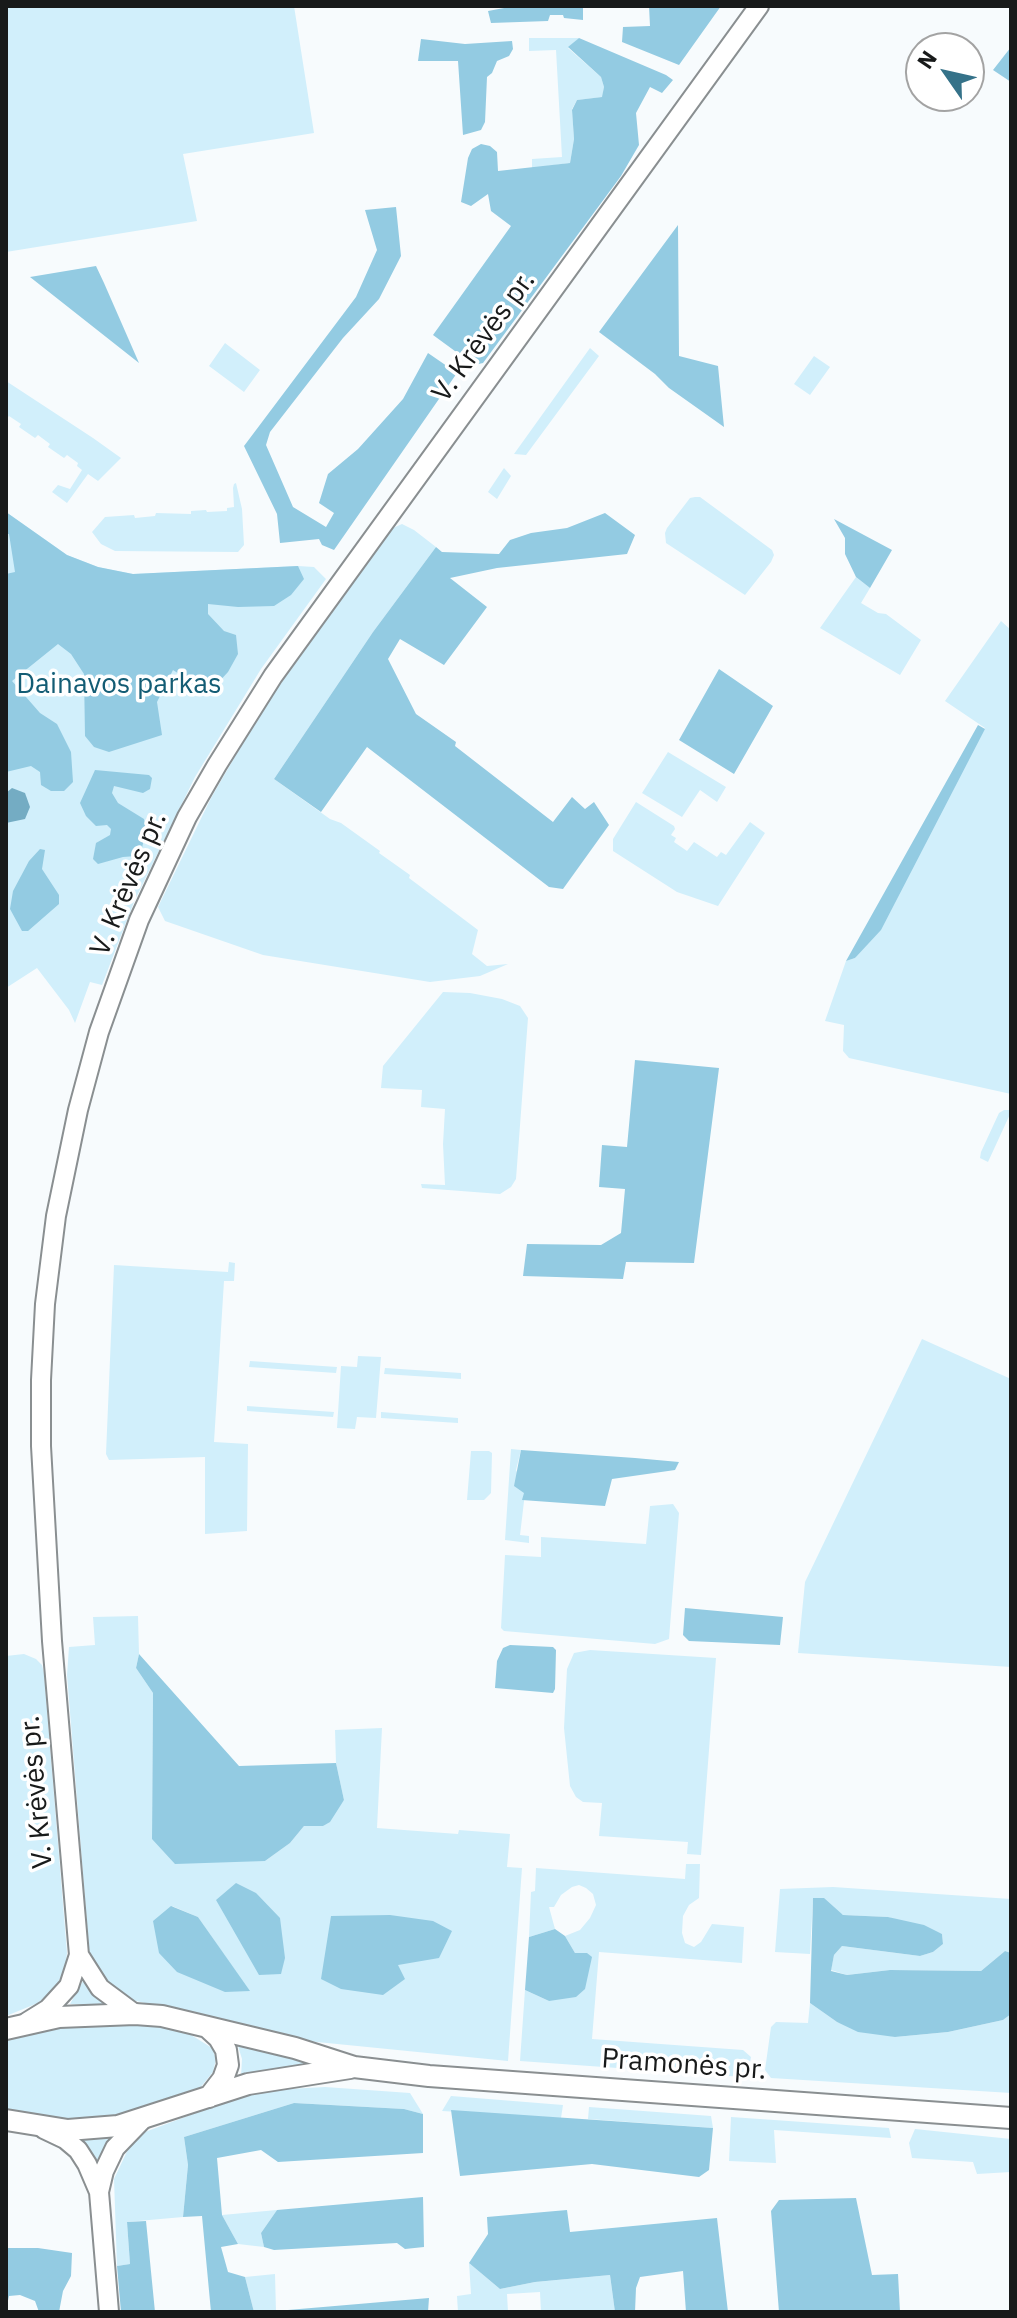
<!DOCTYPE html>
<html>
<head>
<meta charset="utf-8">
<style>
  body { margin:0 }
  #map { position:relative; width:1017px; height:2318px; overflow:hidden; background:#f7fbfd; font-family:"IBM Plex Sans",sans-serif }
  canvas { display:block }
  .frame { position:absolute; inset:0; border:8px solid #181a1a; pointer-events:none }
  .north { position:absolute; left:905px; top:32px; width:80px; height:80px; box-sizing:border-box; background:#fff; border:2px solid #a3a3a3; border-radius:50%; rotate:304deg; font-size:22px; font-weight:700; line-height:32px; text-align:center; color:#181a1a }
  .north::after { content:''; display:block; margin:auto; width:28px; height:36px; background:#357289; clip-path:polygon(50% 0,100% 100%,50% 72%,0 100%) }
</style>
</head>
<body>
<div id="map">
<canvas width="1017" height="2318"></canvas>
<div class="frame"></div>
<div class="north">N</div>
</div>
<script>
const ctx = document.querySelector('canvas').getContext('2d');
ctx.lineJoin = 'round';
function paint(path, color) {
  ctx.fillStyle = color;
  ctx.fill(path, 'evenodd');
}
function poly(rows) {
  const path = new Path2D();
  for (const r of rows) {
    path.moveTo(r[0], r[1]);
    for (let i = 2; i < r.length; i += 2) path.lineTo(r[i], r[i + 1]);
  }
  return path;
}
function trace(path, color, width, dash) {
  ctx.strokeStyle = color;
  ctx.lineWidth = width;
  ctx.lineCap = dash ? 'butt' : 'round';
  ctx.setLineDash(dash || []);
  ctx.stroke(path);
}
function drawText(font, color, halo, rows, align = 'center') {
  ctx.font = font + ' "IBM Plex Sans",sans-serif';
  ctx.lineWidth = 7;
  ctx.setLineDash([]);
  ctx.textBaseline = 'middle';
  ctx.strokeStyle = halo;
  ctx.fillStyle = color;
  for (const [text, x, y, turn = 0] of rows) {
    ctx.save();
    ctx.translate(x, y);
    ctx.rotate((+turn || 0) * Math.PI / 180);
    ctx.textAlign = isNaN(turn) ? turn : align;
    if (halo) ctx.strokeText(text, 0, 0);
    ctx.fillText(text, 0, 0);
    ctx.restore();
  }
}
const green = poly([
  [6,6,294,6,314,133,183,154,197,221,6,252],
  [529,38,579,38,568,48,601,77,604,87,603,97,577,100,572,109,574,139,570,163,532,168,532,159,562,157,556,50,529,51],
  [225,343,260,370,244,392,209,366],
  [590,348,599,356,526,455,514,454],
  [814,356,830,367,810,395,794,384],
  [6,381,93,438,121,458,98,481,88,474,67,503,52,492,58,485,70,489,82,470,77,466,78,463,67,455,64,458,48,447,50,444,38,435,35,438,19,427,21,424,9,416,6,419],
  [504,468,511,476,497,499,488,492],
  [236,483,242,509,244,545,238,552,115,551,101,544,92,532,105,517,134,515,135,518,155,516,156,513,191,514,191,511,206,510,207,512,227,511,227,508,234,507,233,488,234,484],
  [695,497,700,497,772,550,774,555,771,562,745,595,666,543,665,533,667,528,690,498],
  [6,512,67,555,98,567,133,574,298,566,314,567,326,579,261,669,195,777,134,902,102,985,90,982,75,1023,69,1010,37,968,6,988],
  [402,524,414,530,436,547,373,632,274,779,330,819,341,823,380,851,379,853,410,875,409,878,478,930,472,954,487,966,508,964,480,976,430,982,263,955,165,921,158,907,211,798,237,753,276,690,393,528],
  [856,577,870,588,861,603,878,613,886,614,921,640,900,675,820,628],
  [1001,621,1011,630,1011,1094,849,1058,843,1051,844,1025,825,1021,846,961,855,958,985,728,945,701],
  [668,752,726,787,717,802,700,790,682,817,642,793],
  [636,802,674,826,675,829,671,835,676,838,674,842,687,851,694,842,717,857,721,852,726,855,750,822,765,833,718,906,677,892,613,851,613,839],
  [443,992,470,993,502,999,520,1006,528,1018,516,1179,511,1187,500,1194,422,1188,421,1184,445,1185,443,1144,445,1109,421,1107,422,1090,381,1088,383,1066],
  [1004,1110,1011,1110,1011,1112,988,1162,980,1158,981,1152,999,1113],
  [229,1262,235,1263,234,1281,224,1281,214,1442,248,1444,247,1531,205,1534,205,1457,109,1460,106,1454,114,1265,228,1272],
  [922,1339,1011,1379,1011,1667,798,1653,805,1582],
  [358,1356,381,1357,376,1418,357,1417,355,1429,337,1428,341,1366,357,1367],
  [250,1361,337,1367,336,1373,249,1367],
  [385,1368,461,1373,461,1379,384,1374],
  [247,1406,334,1412,333,1417,247,1411],
  [381,1412,458,1418,458,1423,381,1418],
  [511,1449,521,1450,516,1470,525,1493,520,1535,529,1536,529,1543,505,1540],
  [471,1451,489,1451,492,1453,491,1493,484,1500,467,1500],
  [673,1504,679,1513,669,1639,655,1644,504,1631,501,1628,505,1555,541,1557,541,1537,646,1544,650,1506],
  [138,1616,139,1654,136,1668,153,1693,152,1839,265,1861,290,1843,304,1826,323,1826,344,1800,336,1763,335,1730,382,1728,377,1828,458,1834,459,1830,510,1834,507,1867,522,1868,508,2061,307,2041,132,2000,113,1991,94,1966,89,1949,67,1675,69,1647,95,1645,93,1617],
  [172,1906,198,1917,249,1991],
  [590,1650,716,1658,701,1855,687,1854,688,1842,599,1836,602,1803,583,1802,576,1797,570,1786,564,1728,567,1669,574,1653],
  [24,1654,36,1659,42,1665,44,1673,67,1953,65,1969,55,1988,38,2003,6,2016,6,1656],
  [686,1864,700,1864,699,1898,689,1905,683,1916,682,1933,685,1943,694,1947,701,1942,712,1924,744,1927,742,1963,599,1952,592,2039,743,2050,751,2057,748,2073,743,2077,520,2061,525,1990,549,2001,587,1953,575,1953,565,1936,580,1930,590,1918,596,1905,593,1894,586,1888,579,1885,572,1887,561,1895,554,1907,549,1907,555,1929,529,1937,531,1892,535,1891,536,1868,685,1879],
  [833,1887,1011,1899,1011,1953,1005,1951,981,1971,890,1970,847,1975,831,1970,834,1955,842,1946,920,1956,933,1952,943,1944,942,1934,888,1917,843,1915,813,1899,810,1954,775,1952,780,1889],
  [84,1979,105,2002,104,2006,70,2004],
  [810,2003,837,2022,895,2037,948,2032,1003,2020,1011,2014,1011,2093,771,2078,765,2070,771,2027,776,2022,808,2023],
  [105,2024,149,2025,188,2033,212,2048,216,2059,213,2072,200,2088,178,2098,127,2114,68,2119,6,2112,6,2040,54,2029],
  [238,2046,296,2059,314,2064,263,2070,241,2077,242,2059],
  [325,2087,410,2093,423,2114,404,2109,294,2103,184,2137,188,2165,183,2217,127,2222,130,2264,117,2266,114,2179,131,2143,145,2132,233,2099,271,2090],
  [451,2096,563,2105,561,2118,442,2111],
  [589,2107,711,2116,713,2128,588,2119],
  [731,2117,889,2128,891,2138,774,2130,776,2163,729,2161],
  [915,2129,1011,2139,1011,2172,977,2174,973,2162,912,2158,909,2143],
  [112,2138,97,2166,81,2140],
  [277,2210,261,2233,264,2247,238,2244,222,2215],
  [469,2263,500,2289,535,2282,610,2275,615,2312,541,2312,540,2292,507,2294,508,2312,458,2312,457,2296,471,2294],
  [275,2274,276,2312,254,2312,245,2277]
]);
const forest = poly([
  [515,6,583,6,583,20,564,18,563,15,550,15,548,21,491,23,488,11],
  [649,6,721,6,679,65,622,42,623,27,650,26],
  [579,38,666,75,673,80,662,93,650,87,636,113,639,145,621,176,483,363,474,365,433,335,511,226,491,211,488,194,471,206,461,202,468,158,472,149,481,144,490,146,497,152,498,171,570,163,574,139,572,110,577,100,602,97,604,87,601,77,568,47],
  [421,39,465,44,512,41,513,49,509,56,497,61,492,73,487,77,485,122,481,130,463,135,458,61,418,61],
  [1011,47,1011,82,993,70],
  [396,207,401,256,379,299,343,338,270,432,266,445,293,507,326,527,334,513,319,503,328,474,358,449,403,399,428,353,457,373,334,550,322,545,319,539,280,543,277,514,244,446,356,297,377,250,365,210],
  [678,225,679,356,718,366,724,427,669,388,655,374,599,332],
  [96,266,104,283,139,363,30,277],
  [6,512,67,555,98,567,133,574,298,566,304,579,291,595,274,606,238,607,208,604,208,614,224,631,236,635,238,654,228,672,215,686,193,683,173,670,157,702,162,735,109,752,94,747,85,736,84,674,71,654,58,644,12,681,40,713,57,724,71,752,73,782,64,791,51,791,41,785,40,772,31,766,6,772,6,574,15,572,9,534,6,534],
  [605,513,635,535,627,554,497,568,450,578,487,607,444,665,400,639,388,659,416,714,456,742,455,746,553,822,572,797,585,809,594,802,609,825,563,889,549,887,367,747,321,812,274,779,373,632,436,547,442,552,499,554,510,540,531,533,567,528],
  [834,519,892,550,870,588,856,577,845,554,845,538],
  [719,669,773,706,734,774,679,740],
  [978,725,985,729,881,930,855,958,846,961],
  [95,770,149,775,152,778,150,789,143,793,114,786,112,793,118,803,144,819,146,829,142,848,136,856,123,857,98,864,93,859,96,843,110,835,111,829,107,825,96,826,86,816,80,803],
  [40,849,45,850,42,869,59,895,59,904,28,931,22,931,10,909,13,891,29,861],
  [635,1060,719,1068,694,1263,626,1262,623,1279,523,1276,527,1244,601,1245,621,1233,625,1189,599,1187,602,1145,627,1147],
  [521,1450,635,1458,679,1462,675,1470,612,1479,605,1506,522,1500,524,1493,514,1486],
  [685,1608,783,1617,780,1645,689,1641,683,1635],
  [510,1645,553,1647,556,1650,555,1689,553,1693,495,1688,497,1661,503,1648],
  [139,1654,239,1766,336,1763,344,1800,330,1822,323,1826,304,1826,290,1843,265,1861,175,1864,152,1839,153,1693,136,1668],
  [236,1883,256,1893,280,1918,285,1958,281,1974,259,1975,216,1900],
  [813,1898,824,1898,843,1915,888,1917,924,1925,942,1934,943,1944,933,1952,920,1956,842,1946,834,1955,831,1971,847,1975,890,1970,981,1971,1005,1951,1011,1953,1011,2014,1003,2020,948,2032,895,2037,858,2032,837,2022,810,2003],
  [171,1906,198,1917,250,1991,225,1992,177,1972,159,1953,153,1921],
  [390,1915,433,1921,452,1931,439,1958,398,1965,405,1979,383,1995,341,1989,321,1979,331,1916],
  [555,1929,565,1936,575,1953,587,1953,592,1957,585,1989,576,1997,549,2001,525,1990,529,1937],
  [294,2103,404,2109,423,2114,423,2153,278,2162,261,2150,217,2158,222,2215,238,2244,221,2247,228,2272,245,2277,254,2312,211,2312,202,2216,183,2217,188,2165,184,2137],
  [451,2110,713,2128,709,2170,699,2177,592,2164,460,2176],
  [423,2197,424,2247,405,2249,397,2243,274,2250,264,2247,261,2233,277,2210],
  [856,2198,872,2275,898,2274,900,2312,779,2312,771,2211,779,2200],
  [567,2210,570,2232,717,2218,728,2312,686,2312,683,2271,640,2277,636,2288,635,2312,615,2312,610,2275,535,2282,500,2289,469,2263,488,2234,487,2217],
  [146,2221,155,2312,121,2312,117,2266,130,2264,127,2222],
  [6,2248,38,2248,72,2253,71,2276,63,2291,59,2312,39,2312,35,2301,20,2295,9,2296,6,2310],
  [429,2298,428,2312,276,2312,276,2311]
]);
const water = poly([
  [12,788,25,793,30,807,25,819,6,823,6,793]
]);
const secondary = poly([
  [79,1955,100,1988,135,2014],
  [27,2022,48,2009,69,1986,79,1955,52,1641,41,1446,41,1380,45,1304,56,1216,78,1110,99,1032,139,920,187,817,217,765,273,676,759,6],
  [44,2129,65,2139,78,2150,87,2164,99,2192,109,2312],
  [99,2192,104,2171,115,2148,142,2120]
]);
const primary = poly([
  [207,2027,219,2038,226,2050,228,2065,223,2079,209,2097],
  [6,2029,59,2017,135,2014,162,2016,295,2048,354,2067,429,2076,1011,2118],
  [6,2120,68,2130,118,2126,248,2084,350,2068]
]);
const streetNames = [
  ["V. Krėvės pr.",484,337,-54],
  ["V. Krėvės pr.",129,884,-67],
  ["V. Krėvės pr.",37,1792,-95],
  ["Pramonės pr.",684,2065,4]
];
const parkNames = [
  ["Dainavos parkas",119,685]
];
paint(green, '#d1effb');
paint(forest, '#93cbe2');
paint(water, '#74acc3');
trace(secondary, '#8a8f91', 22);
trace(primary, '#8a8f91', 24);
trace(secondary, '#fff', 18);
trace(primary, '#fff', 20);
drawText('28px', '#181a1a', '#fff', streetNames);
drawText('28px', '#135c74', '#fff', parkNames);
</script>
</body>
</html>
